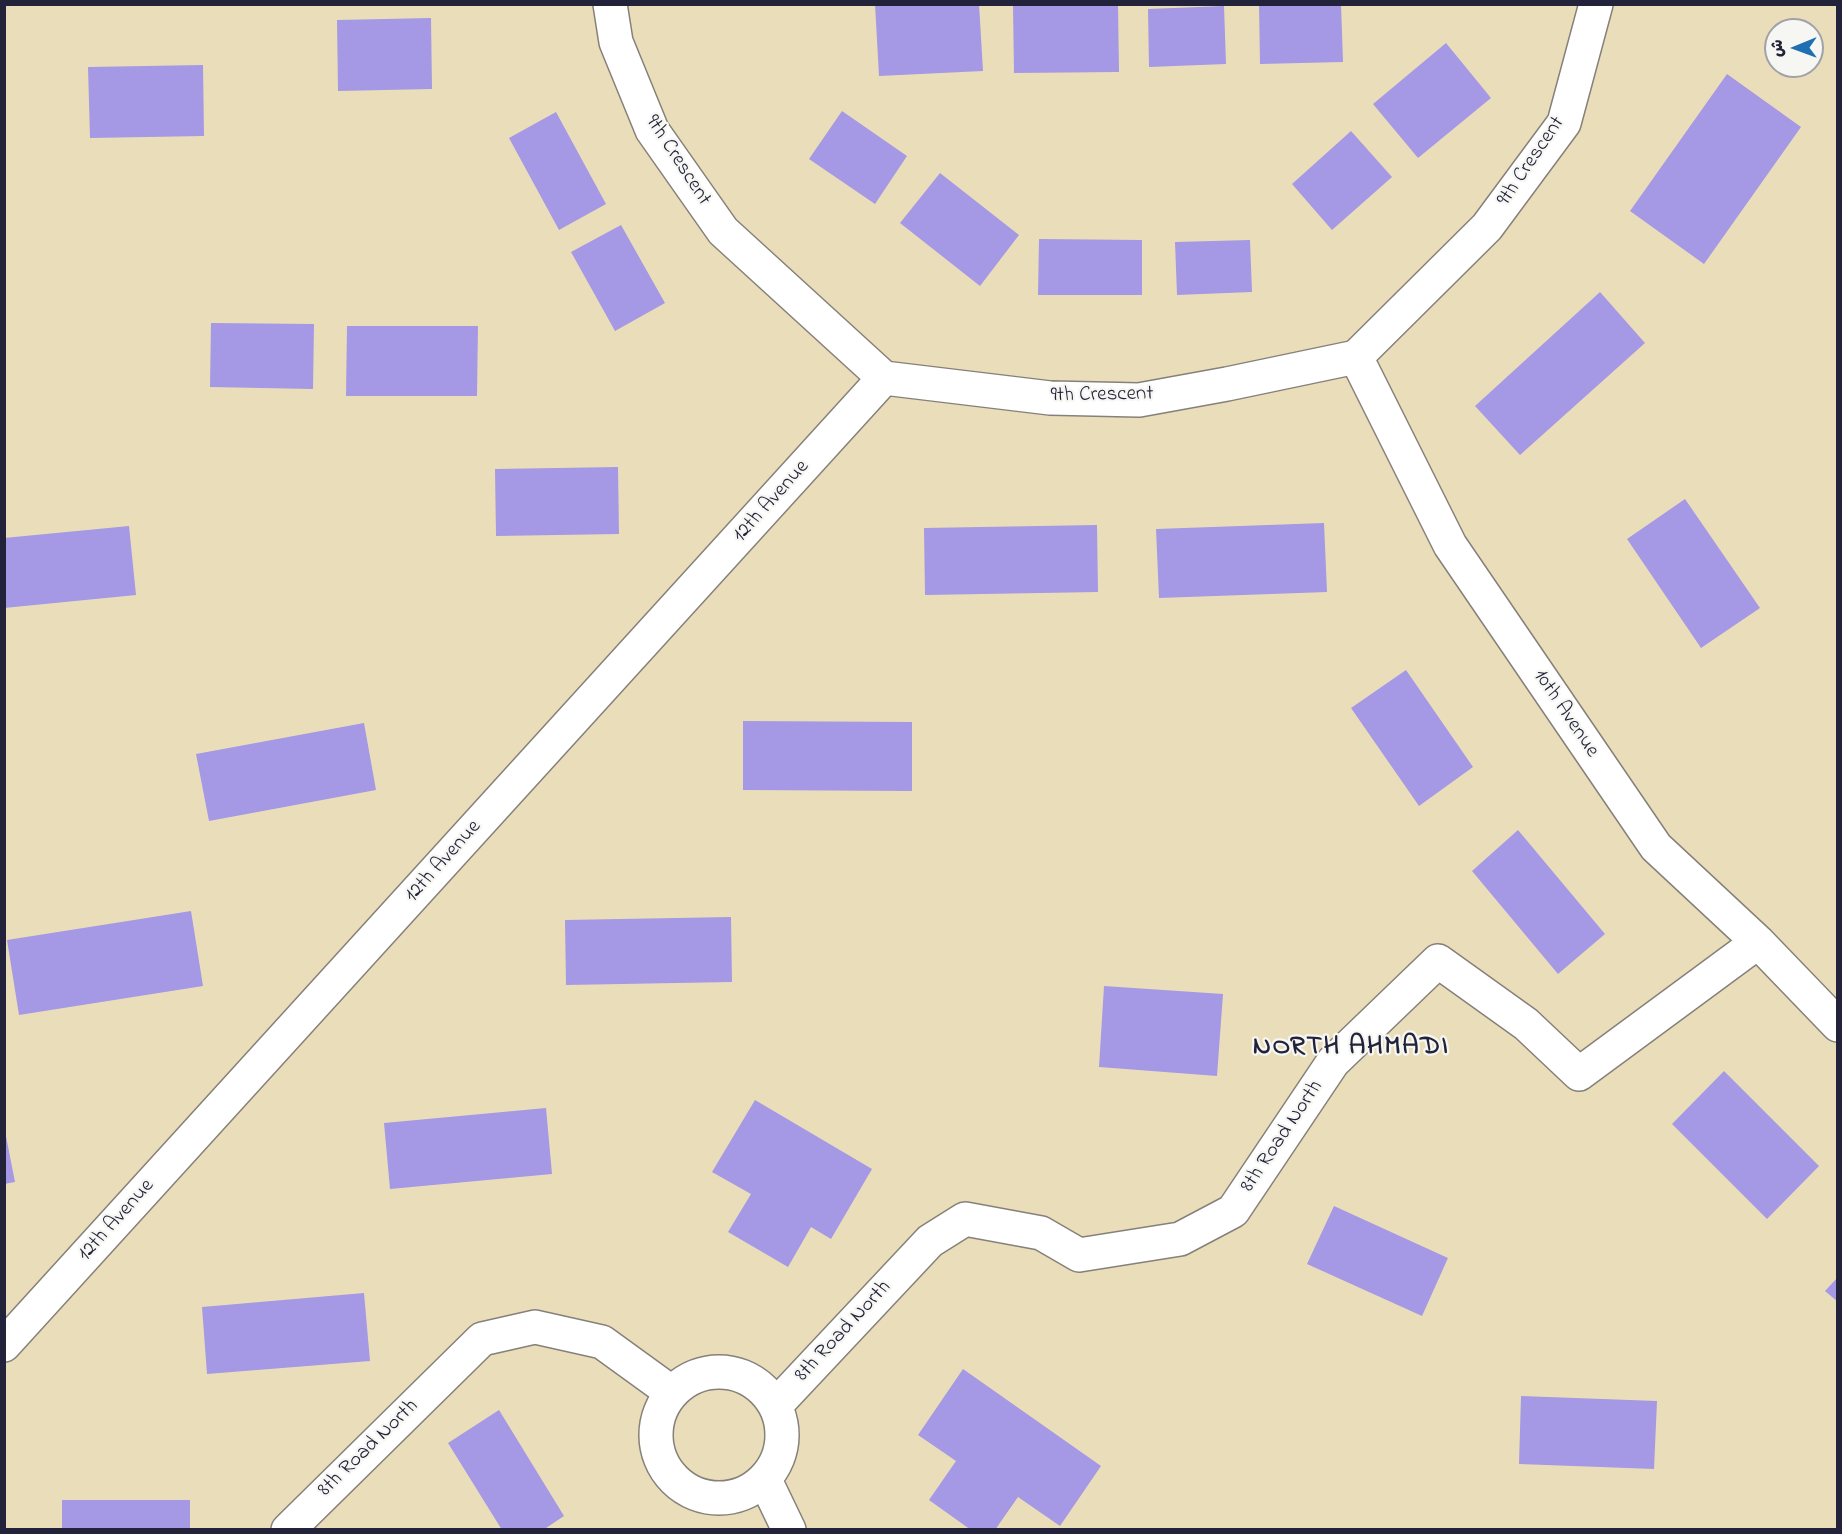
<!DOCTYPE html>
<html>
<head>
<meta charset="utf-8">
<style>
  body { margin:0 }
  #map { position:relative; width:1842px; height:1534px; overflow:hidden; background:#eadeba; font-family:"Indie Flower","Playpen Sans Arabic",sans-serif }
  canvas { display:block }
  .frame { position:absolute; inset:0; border:6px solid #22223b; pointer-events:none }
  .north { position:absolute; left:1764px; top:18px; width:60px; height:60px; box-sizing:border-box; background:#f6f6f2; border:2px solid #a1a1a9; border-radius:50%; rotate:269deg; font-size:16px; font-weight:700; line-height:24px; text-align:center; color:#22223b }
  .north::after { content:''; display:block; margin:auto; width:21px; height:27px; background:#1f6fb2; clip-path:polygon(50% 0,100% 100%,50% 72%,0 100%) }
</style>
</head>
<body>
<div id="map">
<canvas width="1842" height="1534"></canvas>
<div class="frame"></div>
<div class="north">ش</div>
</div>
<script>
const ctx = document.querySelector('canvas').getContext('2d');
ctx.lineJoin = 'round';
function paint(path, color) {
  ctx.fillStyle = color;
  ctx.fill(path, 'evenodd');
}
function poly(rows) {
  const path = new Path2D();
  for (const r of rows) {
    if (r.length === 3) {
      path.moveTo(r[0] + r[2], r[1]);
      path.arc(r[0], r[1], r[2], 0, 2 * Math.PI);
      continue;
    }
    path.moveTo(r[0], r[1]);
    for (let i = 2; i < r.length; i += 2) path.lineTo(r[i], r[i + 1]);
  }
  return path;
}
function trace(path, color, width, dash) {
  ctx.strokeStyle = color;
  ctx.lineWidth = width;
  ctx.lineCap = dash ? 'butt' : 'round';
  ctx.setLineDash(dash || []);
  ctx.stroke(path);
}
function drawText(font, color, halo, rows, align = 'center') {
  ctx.font = font + ' "Indie Flower",sans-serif';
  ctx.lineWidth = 4.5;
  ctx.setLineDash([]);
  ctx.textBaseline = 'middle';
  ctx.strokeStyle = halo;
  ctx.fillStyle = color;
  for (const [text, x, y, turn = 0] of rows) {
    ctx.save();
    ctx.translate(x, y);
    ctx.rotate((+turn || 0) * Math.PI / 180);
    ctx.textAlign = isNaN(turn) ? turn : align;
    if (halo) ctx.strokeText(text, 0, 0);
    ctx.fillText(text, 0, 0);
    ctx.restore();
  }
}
const building = poly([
  [875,4,979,4,983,71,879,76],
  [1259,4,1341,4,1343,62,1260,64],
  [1118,5,1119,72,1014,73,1013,6],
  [1224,6,1226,64,1149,67,1148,9],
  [431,18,432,89,338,91,337,20],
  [1446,43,1491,98,1418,158,1373,104],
  [203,65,204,136,90,138,88,67],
  [1727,74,1801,127,1704,264,1630,211],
  [842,111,907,156,875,204,809,159],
  [556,112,606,204,559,230,509,138],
  [1351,131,1392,177,1332,230,1292,184],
  [940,173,1019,235,980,286,900,223],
  [621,225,665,303,615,331,571,252],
  [1039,239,1142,240,1142,295,1038,295],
  [1250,240,1252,292,1177,295,1175,242],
  [1600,292,1645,343,1520,455,1475,406],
  [211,323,314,324,313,389,210,387],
  [347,326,478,326,477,396,346,396],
  [618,467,619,534,496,536,495,469],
  [1685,499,1760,608,1701,648,1627,539],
  [1324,523,1327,592,1159,598,1156,529],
  [1097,525,1098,592,925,595,924,528],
  [129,526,136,595,4,608,4,538],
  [1406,670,1473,767,1419,806,1351,708],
  [743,721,912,722,912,791,743,790],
  [364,723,376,790,209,821,196,754],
  [1518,830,1605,934,1558,974,1472,871],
  [191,911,203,986,19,1015,7,940],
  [731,917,732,982,566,985,565,920],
  [1104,986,1223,994,1217,1076,1099,1067],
  [1724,1071,1819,1166,1767,1219,1672,1124],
  [755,1100,872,1169,831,1239,811,1227,788,1267,728,1232,751,1194,712,1172],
  [546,1108,552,1174,390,1189,384,1123],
  [4,1126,15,1182,4,1184],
  [1334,1206,1448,1258,1422,1316,1307,1264],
  [1838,1277,1838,1302,1825,1291],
  [364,1293,370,1361,207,1374,202,1307],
  [963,1369,1101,1466,1060,1526,1018,1497,995,1530,971,1530,929,1500,956,1461,918,1435],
  [1521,1396,1657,1401,1654,1469,1519,1464],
  [499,1410,564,1516,543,1530,502,1530,448,1443],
  [62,1500,190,1500,190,1530,62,1530]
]);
const minor = poly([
  [610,4,616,42,652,130,723,231,884,378,1050,398,1139,400,1227,384,1356,357,1487,227,1564,123,1596,4],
  [1356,357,1450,545,1656,847,1758,942,1838,1025],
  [4,1345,884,378],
  [719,1435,63],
  [776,1405,930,1241,965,1219,1041,1233,1079,1255,1180,1239,1233,1211,1333,1062,1438,961,1526,1024,1579,1074,1758,942],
  [765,1480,789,1530],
  [288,1530,482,1339,535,1327,602,1342,671,1392]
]);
const streetNames = [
  ["9th Crescent",677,161,57],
  ["9th Crescent",1532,162,-56],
  ["9th Crescent",1102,396,-1],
  ["12th Avenue",772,502,-48],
  ["10th Avenue",1565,714,56],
  ["12th Avenue",444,862,-48],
  ["8th Road North",1283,1137,-56],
  ["12th Avenue",117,1221,-48],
  ["8th Road North",844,1332,-47],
  ["8th Road North",369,1449,-44]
];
const districtNames = [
  ["NORTH AHMADI",1351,1049]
];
paint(building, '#a598e4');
trace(minor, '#86807a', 36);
trace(minor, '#fff', 33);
drawText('21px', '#22223b', '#f6f6f2', streetNames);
ctx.letterSpacing = '1.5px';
drawText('bold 27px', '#22223b', '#f6f6f2', districtNames);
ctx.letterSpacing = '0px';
</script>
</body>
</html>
